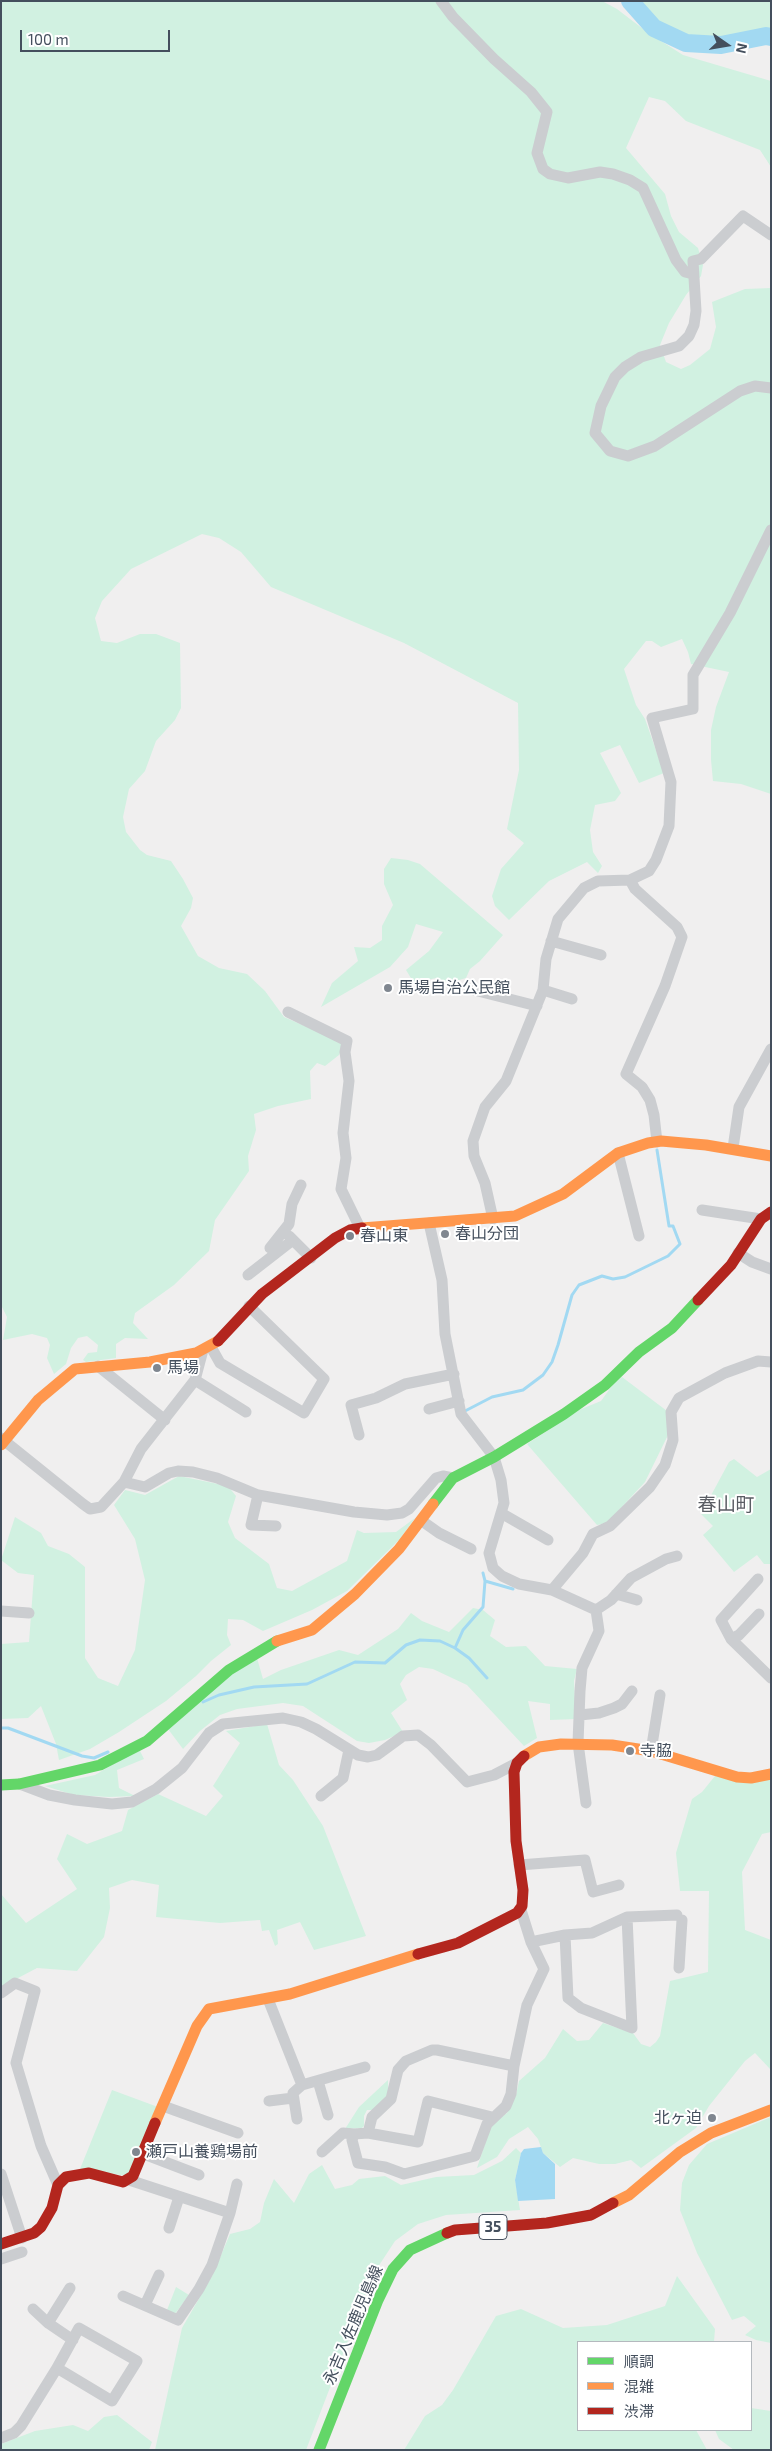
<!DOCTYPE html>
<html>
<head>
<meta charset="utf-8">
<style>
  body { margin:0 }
  #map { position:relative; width:772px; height:2451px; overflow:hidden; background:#f0efef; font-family:"Exo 2","Noto Sans JP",sans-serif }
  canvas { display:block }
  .frame { position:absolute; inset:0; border:2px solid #444f5d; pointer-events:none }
  .legend { position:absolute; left:577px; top:2341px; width:175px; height:90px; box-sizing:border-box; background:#fff; border:1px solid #b4b9be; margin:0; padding:6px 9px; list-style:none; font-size:15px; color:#444f5d }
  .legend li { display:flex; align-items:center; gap:10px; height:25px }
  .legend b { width:25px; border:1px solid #b4b9be }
  .north { position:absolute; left:702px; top:20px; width:50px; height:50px; -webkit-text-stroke:4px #fff; paint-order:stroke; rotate:103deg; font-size:14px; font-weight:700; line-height:20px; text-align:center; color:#444f5d }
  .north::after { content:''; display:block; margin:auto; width:18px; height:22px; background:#444f5d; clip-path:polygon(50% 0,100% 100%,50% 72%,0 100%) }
  .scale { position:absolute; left:20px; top:30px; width:150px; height:22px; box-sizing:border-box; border:2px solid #444f5d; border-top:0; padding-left:6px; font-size:15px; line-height:18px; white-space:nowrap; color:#444f5d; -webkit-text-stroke:4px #fff; paint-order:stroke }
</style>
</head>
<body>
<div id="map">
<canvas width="772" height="2451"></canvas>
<div class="frame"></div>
<ul class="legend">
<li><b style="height:6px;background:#63d668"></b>順調</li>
<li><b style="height:6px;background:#ff974d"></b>混雑</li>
<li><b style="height:6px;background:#b3261e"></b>渋滞</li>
</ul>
<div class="north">N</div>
<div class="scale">100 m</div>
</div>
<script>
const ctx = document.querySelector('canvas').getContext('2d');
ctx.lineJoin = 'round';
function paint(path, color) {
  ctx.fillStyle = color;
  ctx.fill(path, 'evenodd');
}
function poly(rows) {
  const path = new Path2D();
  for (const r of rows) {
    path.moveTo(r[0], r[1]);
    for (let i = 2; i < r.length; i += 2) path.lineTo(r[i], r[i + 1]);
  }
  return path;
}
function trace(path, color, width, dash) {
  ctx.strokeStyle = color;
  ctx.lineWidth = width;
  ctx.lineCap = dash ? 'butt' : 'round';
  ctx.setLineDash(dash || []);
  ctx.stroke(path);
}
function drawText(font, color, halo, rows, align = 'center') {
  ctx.font = font + ' "Exo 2","Noto Sans JP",sans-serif';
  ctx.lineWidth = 4;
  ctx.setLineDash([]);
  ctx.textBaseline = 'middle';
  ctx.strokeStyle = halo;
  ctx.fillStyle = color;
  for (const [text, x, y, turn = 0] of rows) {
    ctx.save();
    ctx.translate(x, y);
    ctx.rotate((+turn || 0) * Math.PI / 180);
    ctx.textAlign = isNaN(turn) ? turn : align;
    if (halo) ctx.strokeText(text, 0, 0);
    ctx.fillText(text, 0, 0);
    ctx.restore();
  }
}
const green = poly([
  [1,1,602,1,617,9,647,32,683,55,771,81,771,167,760,150,686,121,665,101,649,97,626,148,665,194,671,216,679,232,698,248,703,265,701,276,686,295,669,323,660,345,666,362,681,369,690,365,710,349,716,327,712,302,745,289,771,288,771,794,741,784,713,781,711,760,711,730,716,707,729,672,691,664,688,652,682,639,661,647,652,641,646,641,624,669,636,705,645,719,664,773,639,783,620,745,600,753,621,793,615,801,595,805,590,830,593,852,602,866,598,873,587,862,549,881,509,920,495,906,492,896,501,869,524,843,507,829,519,770,518,703,404,643,271,587,241,552,219,538,202,534,131,569,102,601,95,618,101,641,117,643,140,634,156,634,180,643,181,708,175,720,156,741,145,771,129,789,123,817,126,832,140,850,147,855,171,861,183,879,193,898,191,908,181,926,198,956,219,968,247,974,265,991,284,1017,344,1043,339,1055,325,1066,317,1063,310,1071,311,1099,278,1106,254,1114,256,1130,248,1156,249,1171,215,1220,209,1251,174,1285,135,1313,133,1323,148,1339,125,1338,116,1344,116,1358,86,1362,83,1360,88,1353,97,1352,98,1345,87,1336,78,1338,71,1348,66,1364,54,1374,47,1358,50,1345,47,1338,32,1334,3,1340,7,1317,1,1305],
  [641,1,771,1,771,32,711,39,672,32,654,19],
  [391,858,408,860,420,864,503,935,480,961,470,969,466,978,449,983,436,978,414,983,406,970,429,951,443,932,416,924,408,947,390,967,321,1007,332,983,358,961,354,947,370,948,382,940,382,926,393,905,384,884,384,869],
  [622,1377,667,1411,668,1435,645,1482,607,1523,597,1525,527,1444,579,1410,601,1401,614,1383],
  [734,1459,757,1477,771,1469,771,1564,764,1564,757,1555,734,1572,703,1535,713,1526,701,1514,729,1462],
  [179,1476,228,1486,236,1496,228,1522,235,1538,269,1564,277,1588,292,1591,347,1561,357,1530,364,1533,396,1532,415,1518,399,1540,347,1591,312,1610,263,1631,243,1620,228,1619,227,1635,231,1645,211,1661,196,1676,166,1701,119,1732,90,1749,59,1760,56,1744,41,1706,28,1718,1,1719,1,1644,29,1642,34,1575,18,1573,1,1560,15,1517,41,1533,48,1546,69,1554,85,1567,85,1658,98,1678,118,1686,135,1650,145,1580,135,1539,114,1505,125,1490,145,1495],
  [473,1608,483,1610,495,1620,490,1636,506,1647,526,1646,545,1666,577,1669,574,1681,576,1719,550,1720,550,1704,528,1701,537,1738,524,1746,467,1685,433,1669,419,1667,406,1675,400,1684,407,1700,391,1713,403,1732,385,1740,369,1743,357,1741,303,1706,283,1703,237,1709,220,1715,200,1731,183,1749,168,1729,255,1651,263,1679,281,1670,339,1650,358,1655,398,1629,411,1613,422,1621,449,1632],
  [267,1724,279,1765,293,1780,323,1826,366,1936,314,1950,300,1922,277,1930,278,1944,275,1946,269,1930,262,1931,260,1920,220,1923,156,1917,159,1885,132,1880,109,1888,110,1908,104,1937,77,1971,37,1968,1,1987,1,1894,26,1923,77,1889,57,1859,67,1834,87,1844,122,1831,128,1810,158,1794,206,1816,223,1796,213,1786,240,1743,226,1731],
  [139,1749,144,1759,117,1770,119,1788,135,1796,109,1797,74,1795,45,1786,95,1775],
  [715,1776,771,1780,771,1832,762,1834,742,1872,745,1930,771,1940,771,2070,755,2053,745,2061,709,2106,696,2128,641,2168,631,2160,615,2164,599,2164,573,2158,560,2167,543,2153,538,2139,528,2127,509,2139,497,2157,477,2168,491,2125,507,2113,516,2095,519,2081,545,2058,563,2029,577,2041,589,2040,603,2023,633,2033,641,2044,650,2047,656,2042,660,2036,670,1981,708,1972,709,1891,680,1891,676,1853,692,1799,702,1792],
  [388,2080,388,2095,373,2110,367,2110,364,2116,364,2126,362,2128,345,2129,359,2107],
  [112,2090,158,2107,128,2176,80,2169],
  [771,2117,771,2343,756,2340,745,2335,756,2326,744,2316,732,2320,697,2253,680,2210,682,2183,689,2165,707,2144],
  [516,2148,521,2153,515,2180,520,2210,446,2215,418,2224,395,2241,374,2273,306,2450,155,2450,182,2328,212,2276,230,2234,250,2229,260,2222,264,2203,274,2179,294,2203,309,2174,322,2165,335,2189,352,2185,359,2179,385,2176,401,2185,436,2177,474,2175,502,2161],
  [677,2276,715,2329,714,2342,578,2342,578,2430,696,2430,707,2450,404,2450,425,2416,442,2405,453,2390,496,2316,521,2309,563,2328,607,2325,665,2306],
  [176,2287,189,2295,175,2314,167,2310],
  [751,2408,771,2411,771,2450,734,2450,719,2439,715,2430,751,2430],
  [117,2415,152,2442,149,2450,1,2450,1,2444,35,2431,73,2425,88,2431,104,2417]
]);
const water = poly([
  [541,2147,543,2153,555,2164,555,2199,518,2201,515,2180,521,2153,524,2149]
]);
const stream = poly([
  [465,1411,492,1397,523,1390,543,1375,552,1362,558,1345,572,1295,579,1285,602,1276,613,1279,625,1277,668,1256,680,1244,673,1226,669,1226,657,1150],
  [485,1581,513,1589],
  [455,1648,463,1630,483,1607,485,1581,483,1573],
  [203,1702,219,1695,254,1687,307,1684,355,1662,385,1663,406,1645,420,1640,440,1641,455,1648,469,1658,487,1678],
  [1,1728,8,1728,82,1756,94,1758,108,1752]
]);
const river = poly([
  [630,1,654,28,686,43,721,45,766,36,771,37]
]);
const street = poly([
  [441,1,453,17,494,59,531,92,547,112,537,153,543,169,550,174,568,178,600,172,613,174,630,180,643,188,676,260,685,272,693,274],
  [771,235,743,216,701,259,693,261,696,311,694,325,689,336,679,346,641,357,625,367,615,377,601,406,595,433,610,451,628,456,655,446,740,391,755,386,771,388],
  [630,880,635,889,677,927,682,937,665,986,626,1074,642,1087,650,1100,654,1115,657,1142],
  [551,941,601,955],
  [470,989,537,1006],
  [543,990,572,999],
  [288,1012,347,1041,345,1052,349,1081,343,1133,346,1158,341,1189,360,1228],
  [733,1148,739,1107,771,1049],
  [618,1153,639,1236],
  [702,1210,761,1219],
  [493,1219,485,1183,474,1156,473,1141,485,1107,506,1081,543,990,546,959,558,919,584,888,598,881,630,880,649,871,656,860,669,826,671,782,652,718,693,709,693,675,730,613,771,530],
  [429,1223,442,1280,445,1334,461,1414,494,1457,501,1480,504,1503,489,1553,493,1568,502,1576,519,1584,552,1590,596,1610,599,1631,582,1668,580,1691,578,1743,586,1803],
  [289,1236,311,1258],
  [270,1248,289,1224,292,1204,301,1185],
  [738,1253,752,1262,771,1269],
  [248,1275,293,1240],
  [211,1347,220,1363,304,1413,324,1379,249,1306],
  [98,1366,165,1420],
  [195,1380,246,1412],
  [429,1409,459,1401],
  [359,1435,351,1405,376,1398,405,1384,454,1374],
  [1,1438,83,1504,90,1509,101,1507,124,1482,141,1449,195,1380,203,1350],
  [124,1482,145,1487,169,1473,178,1471,193,1472,217,1478,258,1495,354,1512,387,1515,402,1513,409,1509,436,1478,443,1476,453,1478],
  [258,1495,251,1525,276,1526],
  [501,1513,548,1540],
  [422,1521,439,1533,471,1549],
  [758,1579,721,1620,731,1639,771,1678],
  [552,1590,583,1553,593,1534,610,1526,650,1487,665,1465,673,1440,671,1412,679,1398,725,1373,758,1361,771,1362],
  [616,1594,637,1600],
  [596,1610,611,1600,631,1578,666,1559,677,1556],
  [1,1611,29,1613],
  [731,1639,739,1635,759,1614],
  [580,1715,599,1713,614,1708,622,1704,632,1691],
  [651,1751,660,1695],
  [20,1784,49,1795,75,1800,112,1804,132,1802,156,1789,182,1768,209,1733,223,1724,283,1718,301,1722,316,1729,358,1755,368,1757,377,1755,403,1736,418,1735,431,1745,467,1782,494,1775,517,1763],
  [321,1796,343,1778,349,1750],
  [519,1865,585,1860,593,1892,619,1885],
  [627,1917,677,1915],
  [531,1942,565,1935,592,1933,627,1917,632,2028,581,2008,568,1998,565,1935],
  [679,1968,682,1920],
  [1,1993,15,1983,35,1991,16,2063,41,2146,58,2185],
  [268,1999,302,2085,365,2067],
  [514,2066,437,2050,432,2050,406,2061,398,2070,391,2099,372,2117,368,2133,354,2134,352,2140,358,2163,385,2167,404,2174,475,2156,487,2124,506,2106,511,2094,514,2066,527,2005,544,1969,531,1942,521,1910],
  [318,2081,328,2115],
  [269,2101,293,2098],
  [163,2106,238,2133],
  [297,2119,293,2093,302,2085],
  [368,2133,418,2142,428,2101,492,2117],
  [322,2152,343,2133,354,2134],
  [144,2154,199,2175],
  [1,2174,22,2238],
  [230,2213,237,2184],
  [169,2228,179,2197],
  [1,2259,22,2252],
  [123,2296,178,2320,199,2289,212,2265,230,2213,129,2180],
  [145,2305,159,2275],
  [33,2309,48,2323,73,2340],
  [48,2323,70,2288],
  [1,2438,14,2433,21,2426,57,2368,79,2328,137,2361,112,2401,57,2368]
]);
const fast = poly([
  [433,1504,453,1478,494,1457,564,1414,605,1385,639,1352,672,1328,698,1300],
  [1,1785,19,1784,100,1765,147,1741,229,1670,277,1641],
  [319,2450,378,2300,393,2269,410,2250,447,2233]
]);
const slow = poly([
  [362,1228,515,1216,563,1194,618,1153,648,1143,661,1141,706,1145,771,1156],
  [1,1445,38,1400,75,1369,150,1362,196,1353,218,1341],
  [277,1641,312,1630,355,1594,399,1549,433,1504],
  [524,1756,539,1747,561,1744,612,1745,651,1751,737,1777,751,1778,771,1774],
  [155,2123,197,2026,209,2009,290,1994,418,1954],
  [613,2203,629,2195,680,2152,711,2133,771,2110]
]);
const jam = poly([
  [698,1300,731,1265,761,1219,771,1212],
  [218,1341,262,1294,335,1238,350,1230,362,1228],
  [418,1954,458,1943,517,1913,522,1906,523,1890,516,1841,514,1772,517,1763,524,1756],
  [447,2233,455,2230,547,2223,591,2215,613,2203],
  [1,2244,34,2233,41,2227,52,2208,58,2185,66,2177,89,2173,123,2182,133,2176,155,2123]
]);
const markers = [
  [388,988,5,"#808790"],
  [445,1234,5,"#808790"],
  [350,1236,5,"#808790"],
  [157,1368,5,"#808790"],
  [630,1751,5,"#808790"],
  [712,2118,5,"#808790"],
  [136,2152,5,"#808790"]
];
const shields = [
  [493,2227,28]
];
const shieldNames = [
  ["35",493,2227]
];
const poiNames = [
  ["馬場自治公民館",398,988],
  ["春山分団",455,1234],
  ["春山東",360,1236],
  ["馬場",167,1368],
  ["寺脇",640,1751],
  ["北ヶ迫",702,2118,"right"],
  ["瀬戸山養鶏場前",146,2152]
];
const streetNames = [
  ["永吉入佐鹿児島線",353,2325,-67]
];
const quarterNames = [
  ["春山町",726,1505]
];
paint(green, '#d1f1e1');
paint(water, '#a2d9f2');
trace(stream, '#a2d9f2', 3);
trace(river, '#a2d9f2', 18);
trace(street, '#cbcdd0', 11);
trace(fast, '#63d668', 11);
trace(slow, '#ff974d', 11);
trace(jam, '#b3261e', 11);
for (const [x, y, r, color] of markers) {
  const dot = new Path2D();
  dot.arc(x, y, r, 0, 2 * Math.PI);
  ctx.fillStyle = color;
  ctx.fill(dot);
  trace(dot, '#fff', 2);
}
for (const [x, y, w] of shields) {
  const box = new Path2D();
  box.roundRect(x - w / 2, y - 12.5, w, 25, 4);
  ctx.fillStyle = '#fff';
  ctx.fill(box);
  trace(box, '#444f5d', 1);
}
drawText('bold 15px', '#444f5d', null, shieldNames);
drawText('16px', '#444f5d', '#fff', poiNames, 'left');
drawText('16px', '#444f5d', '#fff', streetNames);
drawText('19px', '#5a5d64', '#fff', quarterNames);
</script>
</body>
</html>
